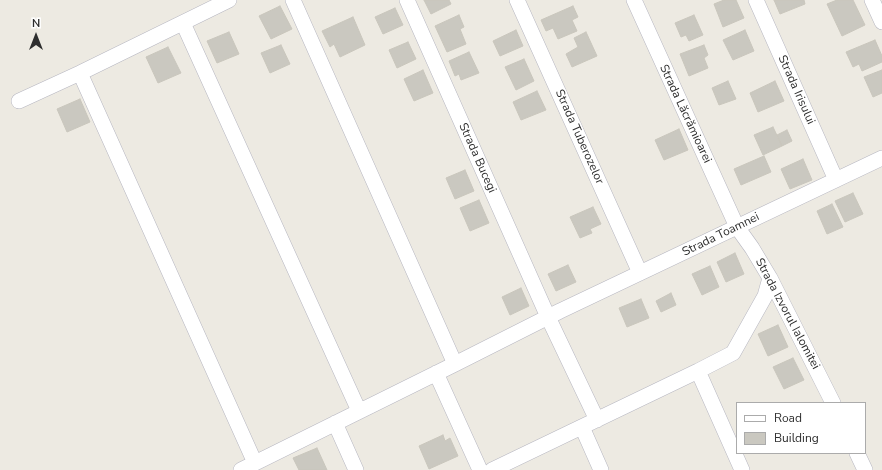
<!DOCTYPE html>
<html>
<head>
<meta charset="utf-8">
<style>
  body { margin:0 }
  #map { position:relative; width:882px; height:470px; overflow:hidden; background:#edeae2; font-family:"Nunito Sans",sans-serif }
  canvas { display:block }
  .legend { position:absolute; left:736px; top:402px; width:130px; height:52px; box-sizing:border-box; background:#fff; border:1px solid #ababab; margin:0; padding:5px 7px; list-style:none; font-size:12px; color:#2e2e2e }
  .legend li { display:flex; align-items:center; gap:8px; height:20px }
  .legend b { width:20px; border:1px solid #ababab }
  .north { position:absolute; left:16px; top:16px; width:40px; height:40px; -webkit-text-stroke:3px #fff; paint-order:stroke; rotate:0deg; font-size:11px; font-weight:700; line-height:16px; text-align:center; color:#2e2e2e }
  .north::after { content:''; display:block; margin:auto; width:14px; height:18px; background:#2e2e2e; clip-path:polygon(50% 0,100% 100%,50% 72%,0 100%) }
</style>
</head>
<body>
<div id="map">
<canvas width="882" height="470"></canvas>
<ul class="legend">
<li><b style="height:5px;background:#fff"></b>Road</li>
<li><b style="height:11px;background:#cac8c0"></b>Building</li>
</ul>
<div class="north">N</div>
</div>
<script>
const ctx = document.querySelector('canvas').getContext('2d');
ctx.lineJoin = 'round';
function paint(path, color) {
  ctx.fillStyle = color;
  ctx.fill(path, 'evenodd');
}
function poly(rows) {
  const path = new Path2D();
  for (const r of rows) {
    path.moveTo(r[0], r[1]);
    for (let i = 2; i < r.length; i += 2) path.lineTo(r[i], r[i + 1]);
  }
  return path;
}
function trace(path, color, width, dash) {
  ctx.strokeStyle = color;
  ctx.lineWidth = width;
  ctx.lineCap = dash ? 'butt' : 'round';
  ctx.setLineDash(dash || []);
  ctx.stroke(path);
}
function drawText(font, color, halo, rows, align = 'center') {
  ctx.font = font + ' "Nunito Sans",sans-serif';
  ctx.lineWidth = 3;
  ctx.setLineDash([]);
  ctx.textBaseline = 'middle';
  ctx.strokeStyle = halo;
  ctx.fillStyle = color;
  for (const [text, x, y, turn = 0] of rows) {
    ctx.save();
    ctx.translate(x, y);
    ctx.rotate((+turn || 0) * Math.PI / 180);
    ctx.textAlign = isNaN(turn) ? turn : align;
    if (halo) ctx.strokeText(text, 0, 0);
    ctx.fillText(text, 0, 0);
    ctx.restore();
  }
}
const building = poly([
  [424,0,449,0,451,4,431,14,424,0],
  [724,0,736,0,744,18,723,27,714,4,724,0],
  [774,0,804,0,805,4,780,14,774,0],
  [837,0,853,0,865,25,842,36,827,4,837,0],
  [280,6,292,29,271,39,259,16,280,6],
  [573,6,578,17,572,20,577,31,558,39,553,28,546,31,541,20,573,6],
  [395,8,403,25,383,34,375,17,395,8],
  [459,15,464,27,460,29,466,44,447,52,435,26,459,15],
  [694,15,703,35,689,41,686,35,681,37,675,23,694,15],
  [353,17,365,45,340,57,334,44,330,47,322,31,353,17],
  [516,30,523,46,500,56,493,41,516,30],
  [745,30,754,51,733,60,723,40,745,30],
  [229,32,239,54,217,63,207,41,229,32],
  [586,32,597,56,572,67,566,54,578,47,574,38,586,32],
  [875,40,882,56,882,62,862,71,859,64,853,67,846,52,875,40],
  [408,42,416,59,397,68,389,50,408,42],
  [281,45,290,64,270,73,261,53,281,45],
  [704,45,708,55,704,58,708,68,689,76,680,54,704,45],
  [168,47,181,73,158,83,146,57,168,47],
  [469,52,479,73,461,80,459,74,455,76,449,61,469,52],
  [524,59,534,81,516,90,505,67,524,59],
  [423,70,433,93,414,101,404,79,423,70],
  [882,70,882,93,873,97,864,77,882,70],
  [728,81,736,99,719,105,712,88,728,81],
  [775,81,784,101,758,112,750,93,775,81],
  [537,91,546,110,521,120,513,102,537,91],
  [80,99,90,122,67,132,57,109,80,99],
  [773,127,782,146,763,155,754,135,773,127],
  [679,129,688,150,664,160,655,140,679,129],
  [787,130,792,141,782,146,777,135,787,130],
  [764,156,771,172,741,185,734,169,764,156],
  [803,159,812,180,790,189,781,169,803,159],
  [465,170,474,191,455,199,446,178,465,170],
  [853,193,863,214,845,222,835,201,853,193],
  [479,200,489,223,470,231,460,208,479,200],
  [832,204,843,227,827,234,817,211,832,204],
  [593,207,601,224,590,229,592,233,580,238,570,217,593,207],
  [735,253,744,274,726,282,717,262,735,253],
  [568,265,576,282,556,291,548,274,568,265],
  [710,266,719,287,702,295,692,274,710,266],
  [521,288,529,306,510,315,502,297,521,288],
  [671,293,676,305,661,312,656,301,671,293],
  [641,299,649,318,627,327,619,308,641,299],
  [778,325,788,347,768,356,758,334,778,325],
  [793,358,804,380,784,389,773,367,793,358],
  [443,435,445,441,450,438,458,456,429,469,419,446,443,435],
  [317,448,327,470,299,470,293,458,317,448]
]);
const minor = poly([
  [293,0,455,364],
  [407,0,548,317,597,420],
  [517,0,640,273],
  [634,0,737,227,752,248,770,278,833,403],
  [756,0,836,180],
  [872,0,882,22],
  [183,23,359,411],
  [80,73,255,463],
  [19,101,80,73,229,0],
  [698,371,742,470],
  [436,373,480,470],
  [335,423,356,470],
  [582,427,601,470],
  [857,453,865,470],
  [241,470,455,364,560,311,882,158],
  [492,470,698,371,733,353,765,296,770,278]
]);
const streetNames = [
  ["Strada Irisului",796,90,66],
  ["Strada Lăcrămioarei",685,114,65],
  ["Strada Tuberozelor",579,137,66],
  ["Strada Bucegi",477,158,66],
  ["Strada Toamnei",721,235,-26],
  ["Strada Izvorul Ialomitei",787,314,62]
];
paint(building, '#cac8c0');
trace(building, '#c9c6bc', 1);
trace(minor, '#b6b6c0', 16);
trace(minor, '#fff', 15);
drawText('12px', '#2e2e2e', '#fff', streetNames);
</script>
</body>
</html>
